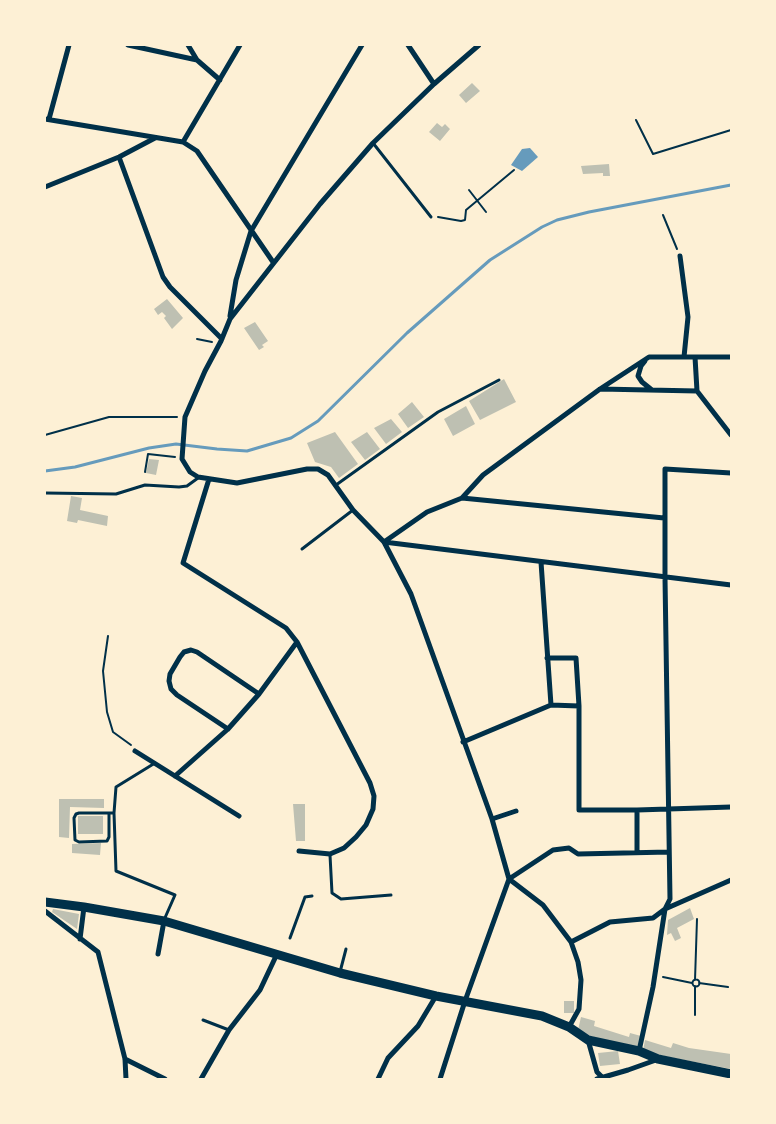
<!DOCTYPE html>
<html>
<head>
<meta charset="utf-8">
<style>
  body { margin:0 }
  #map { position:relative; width:776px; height:1124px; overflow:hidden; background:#fdf0d5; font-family:"DM Sans",sans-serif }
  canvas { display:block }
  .frame { position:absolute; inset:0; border:46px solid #fdf0d5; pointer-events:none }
</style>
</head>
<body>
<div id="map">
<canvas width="776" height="1124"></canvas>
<div class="frame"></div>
</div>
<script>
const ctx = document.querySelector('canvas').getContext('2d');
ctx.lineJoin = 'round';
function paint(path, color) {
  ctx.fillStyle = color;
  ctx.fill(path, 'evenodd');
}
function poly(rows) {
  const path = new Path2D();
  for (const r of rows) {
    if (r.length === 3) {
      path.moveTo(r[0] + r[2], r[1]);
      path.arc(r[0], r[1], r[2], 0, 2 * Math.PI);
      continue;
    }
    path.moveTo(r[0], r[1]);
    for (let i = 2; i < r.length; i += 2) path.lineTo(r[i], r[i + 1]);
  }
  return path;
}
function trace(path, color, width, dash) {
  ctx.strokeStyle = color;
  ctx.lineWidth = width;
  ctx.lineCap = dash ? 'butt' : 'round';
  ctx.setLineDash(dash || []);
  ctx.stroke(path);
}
const water = poly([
  [530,148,538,157,522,171,511,165,522,149]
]);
const stream = poly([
  [45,471,75,467,149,448,176,444,217,449,247,451,291,438,318,421,407,333,490,260,542,227,557,220,589,212,731,185]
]);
const building = poly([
  [472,83,480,91,466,103,459,95],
  [437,123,442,127,445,124,450,129,440,141,429,132],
  [609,164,610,176,603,176,603,173,583,174,581,166],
  [167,299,183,318,172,329,164,318,166,316,162,312,158,315,154,309],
  [255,322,268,341,262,345,264,347,259,350,244,328],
  [504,379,516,402,480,420,469,401],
  [412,402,424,417,408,428,398,414],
  [466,406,475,424,453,436,444,419],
  [391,419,402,432,386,444,374,428],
  [335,432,358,464,339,478,331,467,315,462,307,443],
  [367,432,380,449,365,460,351,442],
  [149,459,159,460,156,475,146,473],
  [71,496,82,498,80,510,108,516,107,526,78,520,77,523,67,521],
  [59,799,104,799,104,808,70,807,69,838,59,837],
  [293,804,305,804,305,841,296,841],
  [78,816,103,816,103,834,78,834],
  [101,843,100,855,72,853,72,844],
  [690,908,694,919,677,928,681,938,675,941,671,933,667,935,668,920],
  [53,909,79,914,77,929,52,912],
  [564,1001,574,1001,574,1013,564,1013],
  [581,1017,595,1021,594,1026,629,1037,630,1033,641,1036,637,1049,583,1034,578,1030],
  [645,1040,671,1048,673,1043,689,1048,731,1054,731,1069,669,1057,643,1051],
  [618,1051,620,1064,600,1066,598,1053]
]);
const path = poly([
  [636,120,653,154,731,130],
  [469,190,486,212],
  [663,215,677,249],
  [438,217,461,221,465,220,466,210,514,170],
  [197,339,212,342],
  [45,435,109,417,177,417],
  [145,472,148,454,175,457],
  [108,636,103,671,107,712,113,732,131,745],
  [663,977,692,983],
  [696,983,3.5],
  [695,980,697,919],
  [699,983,728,987],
  [695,1015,695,986]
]);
const service = poly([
  [373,143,431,217],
  [336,485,438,412,499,380],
  [45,493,116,494,145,485,179,487,187,486,198,478],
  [302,549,353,510],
  [155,763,116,787,114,813,116,871,175,895,164,920],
  [109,813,109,837,107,841,79,842,75,840,74,818,76,814,79,813,114,813],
  [330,855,332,893,341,899,391,895],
  [290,938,305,897,312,896],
  [340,972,346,949],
  [203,1020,229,1030]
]);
const minor = poly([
  [128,45,197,60],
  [188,45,197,60,220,80],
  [408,45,434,84],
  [45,119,183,142,197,151,273,262],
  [49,119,69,45],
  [183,142,240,45],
  [119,157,163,277,170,287,222,339],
  [45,187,119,157,155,138],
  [680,256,688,317,684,357],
  [230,316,236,280,251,231,362,45],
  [695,357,697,391],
  [645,361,641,366,638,376,642,382,652,390],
  [600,389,697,391],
  [697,391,731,435],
  [209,479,183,563,286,628,297,642,370,783,374,796,373,809,366,825,356,837,344,848,330,854,299,851],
  [462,498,664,518],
  [384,542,427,512,462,498,483,475,600,389,649,357,731,357],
  [384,542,731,585],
  [541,562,551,705],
  [547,658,576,658,579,706,579,810,637,810,731,807],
  [228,729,177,695,171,689,169,681,170,674,180,657,184,652,191,650,197,652,259,694],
  [463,742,551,705,579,706],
  [135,751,239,816],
  [175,776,228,729,259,694,297,642],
  [492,819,516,811],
  [637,852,637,810],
  [45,911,98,952,125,1059,126,1079],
  [80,939,84,907],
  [571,942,610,922,653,918,665,909,731,880],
  [158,954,164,921],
  [569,1027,579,1009,581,980,578,962,571,942,543,905,509,879,553,850,569,848,578,854,669,852],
  [588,1040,597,1072,602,1077],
  [639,1051,653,987,665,909,670,899,665,578,665,469,731,473],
  [125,1059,165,1079],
  [201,1079,229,1030,260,990,277,954],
  [378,1079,388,1058,418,1026,436,996],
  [440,1079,465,1001,509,879,492,819,411,594,384,542,353,510,328,475,318,469,307,469,237,483,198,477,190,472,182,459,185,417,205,371,221,341,230,319,320,204,373,143,434,84,479,45],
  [597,1079,628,1070,656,1060]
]);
const secondary = poly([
  [45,902,84,907,164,921,340,973,436,996,542,1016,569,1027,588,1040,639,1051,658,1059,731,1074]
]);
paint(water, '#669bbc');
trace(stream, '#669bbc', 3);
paint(building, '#bec0b2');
trace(path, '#003049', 2);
trace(service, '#003049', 3);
trace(minor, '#003049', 5);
trace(secondary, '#003049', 9);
</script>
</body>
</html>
